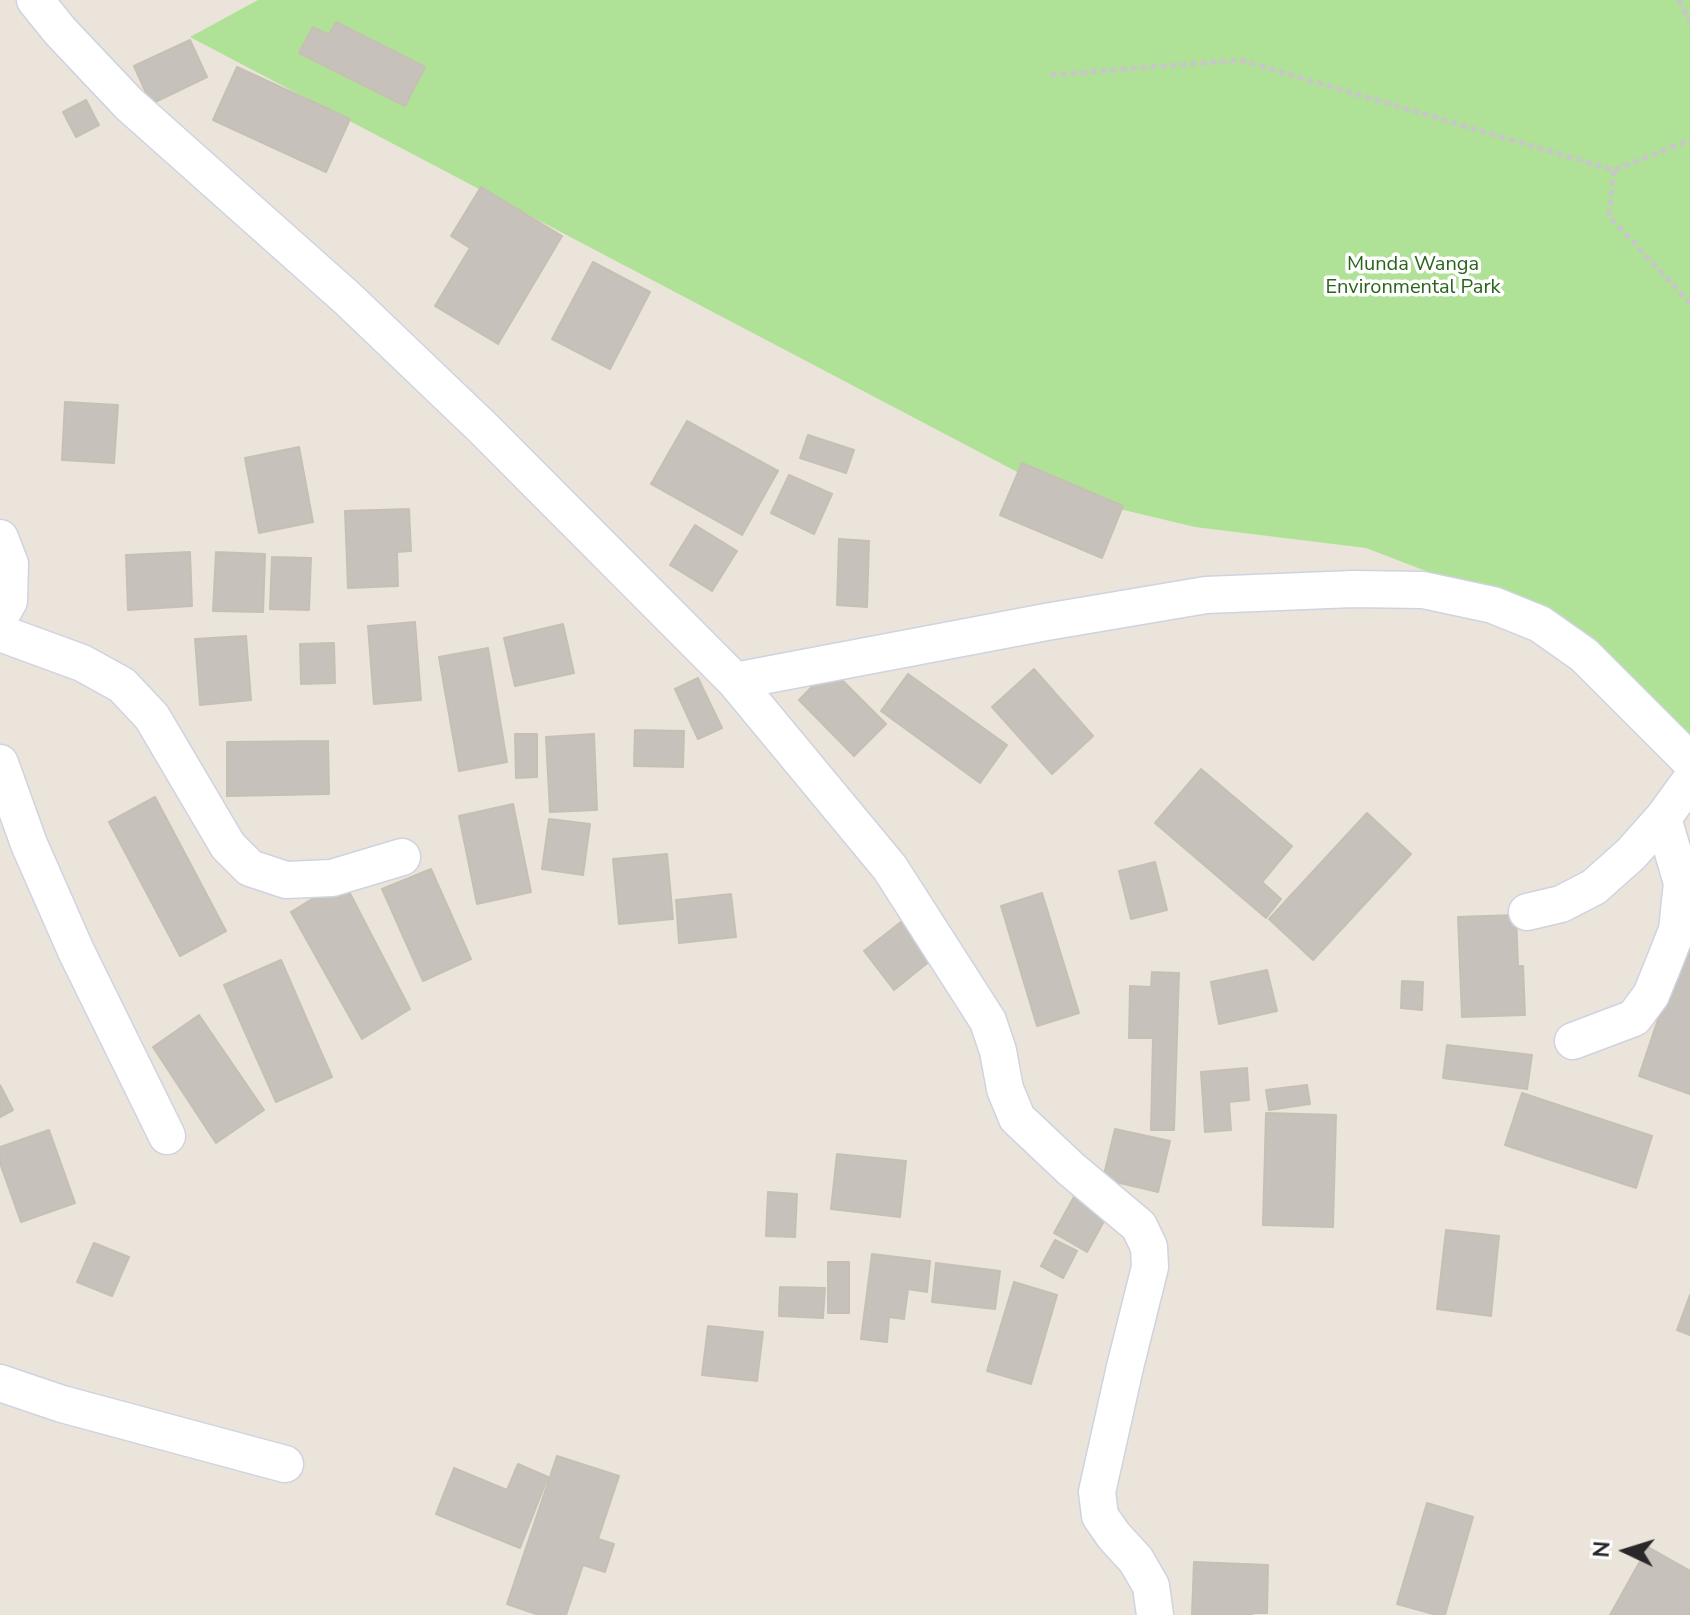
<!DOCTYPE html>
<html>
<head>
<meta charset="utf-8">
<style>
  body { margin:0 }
  #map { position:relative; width:1690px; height:1615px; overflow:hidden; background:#ebe4da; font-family:"Nunito Sans",sans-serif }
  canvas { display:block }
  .north { position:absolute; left:1586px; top:1511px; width:80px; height:80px; -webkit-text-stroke:6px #fff; paint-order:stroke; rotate:274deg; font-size:22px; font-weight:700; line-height:32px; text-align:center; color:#282828 }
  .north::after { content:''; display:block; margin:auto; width:28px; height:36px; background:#282828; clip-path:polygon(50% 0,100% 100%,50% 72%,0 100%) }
</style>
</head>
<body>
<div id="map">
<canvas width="1690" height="1615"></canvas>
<div class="north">N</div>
</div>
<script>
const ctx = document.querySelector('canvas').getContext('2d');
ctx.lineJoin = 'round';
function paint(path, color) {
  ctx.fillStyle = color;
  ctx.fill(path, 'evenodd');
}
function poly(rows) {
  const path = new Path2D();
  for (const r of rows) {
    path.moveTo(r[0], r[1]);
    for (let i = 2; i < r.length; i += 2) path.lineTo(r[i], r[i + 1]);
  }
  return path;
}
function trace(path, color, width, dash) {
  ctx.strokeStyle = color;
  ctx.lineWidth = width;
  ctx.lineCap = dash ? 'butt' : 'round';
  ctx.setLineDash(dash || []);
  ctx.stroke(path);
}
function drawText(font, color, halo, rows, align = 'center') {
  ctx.font = font + ' "Nunito Sans",sans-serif';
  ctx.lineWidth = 7;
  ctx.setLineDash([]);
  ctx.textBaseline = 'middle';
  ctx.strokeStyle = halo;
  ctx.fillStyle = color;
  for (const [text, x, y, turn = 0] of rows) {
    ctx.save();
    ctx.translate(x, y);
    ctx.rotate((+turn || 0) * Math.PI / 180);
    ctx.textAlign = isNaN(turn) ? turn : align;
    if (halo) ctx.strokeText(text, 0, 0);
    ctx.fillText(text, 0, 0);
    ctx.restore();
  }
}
const green = poly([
  [258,0,1690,0,1690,754,1556,621,1366,548,1195,527,1061,495,190,37]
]);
const building = poly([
  [336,22,425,67,405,106,299,53,313,27,329,35,336,22],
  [190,40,207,77,151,104,134,66,190,40],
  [237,67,350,119,326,172,213,120,237,67],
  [86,100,99,125,76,137,63,112,86,100],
  [481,187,562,236,498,344,435,306,470,248,451,236,481,187],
  [593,262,650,292,610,369,552,339,593,262],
  [65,402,118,405,114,463,62,460,65,402],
  [687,421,778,471,742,535,651,484,687,421],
  [808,435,854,450,846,473,800,458,808,435],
  [299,447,313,522,259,533,245,458,299,447],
  [1022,463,1123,506,1102,558,1000,515,1022,463],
  [789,475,832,494,814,534,771,513,789,475],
  [409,509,411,551,397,552,398,586,348,588,345,511,409,509],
  [695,525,737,551,712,591,670,565,695,525],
  [839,539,869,541,867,607,837,605,839,539],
  [190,552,192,606,128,610,126,555,190,552],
  [216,552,265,554,263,612,213,611,216,552],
  [272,557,311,558,309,610,270,609,272,557],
  [415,622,421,700,374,704,368,626,415,622],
  [563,624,574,673,515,686,504,638,563,624],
  [246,636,251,700,200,705,195,639,246,636],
  [334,643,335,683,301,684,300,644,334,643],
  [488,648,507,762,459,771,439,657,488,648],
  [830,668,886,724,854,756,799,700,830,668],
  [1034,669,1093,736,1052,774,992,707,1034,669],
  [908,674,1007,745,980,783,881,711,908,674],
  [698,678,722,728,698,739,675,689,698,678],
  [635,730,684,731,683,767,634,766,635,730],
  [515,734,537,734,537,777,516,778,515,734],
  [594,734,597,810,550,812,546,737,594,734],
  [328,741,329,794,227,796,227,742,328,741],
  [1201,769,1292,846,1262,882,1281,899,1266,918,1155,823,1201,769],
  [155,797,226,931,180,956,109,822,155,797],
  [513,804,531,892,477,904,459,816,513,804],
  [1367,813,1411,854,1313,960,1269,919,1367,813],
  [549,819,590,824,583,875,542,869,549,819],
  [667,854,673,919,619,924,613,859,667,854],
  [1155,862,1167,910,1131,919,1119,871,1155,862],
  [431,869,471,959,423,981,382,889,431,869],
  [343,880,410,1009,362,1039,291,912,343,880],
  [1042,893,1079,1013,1037,1026,1001,906,1042,893],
  [731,894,736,937,679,943,676,900,731,894],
  [1516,915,1518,966,1523,966,1525,1015,1462,1017,1458,917,1516,915],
  [906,918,936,956,894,990,864,951,906,918],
  [1690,924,1690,1094,1639,1076,1690,924],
  [281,960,332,1077,276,1102,224,985,281,960],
  [1267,970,1277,1011,1219,1024,1211,982,1267,970],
  [1152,972,1179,973,1174,1130,1151,1130,1153,1038,1129,1038,1130,986,1151,987,1152,972],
  [1402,981,1423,982,1422,1010,1401,1008,1402,981],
  [199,1015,264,1110,216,1143,153,1047,199,1015],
  [1447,1045,1532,1055,1527,1089,1443,1078,1447,1045],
  [1247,1068,1249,1100,1229,1102,1231,1130,1205,1132,1201,1072,1247,1068],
  [0,1085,13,1110,0,1117,0,1085],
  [1307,1085,1310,1104,1269,1110,1266,1090,1307,1085],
  [1522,1093,1652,1136,1636,1188,1505,1145,1522,1093],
  [1266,1113,1336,1115,1333,1227,1263,1225,1266,1113],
  [1115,1129,1170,1141,1158,1192,1103,1179,1115,1129],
  [49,1130,75,1203,21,1222,0,1163,0,1147,49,1130],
  [837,1154,906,1161,900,1217,831,1209,837,1154],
  [768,1192,797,1194,795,1237,766,1236,768,1192],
  [1075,1195,1108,1214,1087,1252,1054,1233,1075,1195],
  [1446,1230,1499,1236,1491,1316,1437,1309,1446,1230],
  [1055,1240,1077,1251,1063,1278,1041,1266,1055,1240],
  [94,1243,129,1257,112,1296,77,1282,94,1243],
  [872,1254,930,1261,927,1292,908,1289,904,1319,889,1317,887,1342,861,1339,872,1254],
  [828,1262,849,1262,849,1313,828,1313,828,1262],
  [936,1263,1000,1271,995,1309,932,1302,936,1263],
  [1014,1282,1057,1295,1031,1384,987,1371,1014,1282],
  [780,1287,825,1288,823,1318,779,1316,780,1287],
  [1690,1295,1690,1335,1677,1330,1690,1295],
  [708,1326,763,1332,757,1381,702,1375,708,1326],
  [557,1456,619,1476,598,1539,614,1544,605,1572,583,1565,566,1615,539,1615,507,1604,557,1456],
  [518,1464,548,1477,520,1548,436,1514,454,1468,507,1490,518,1464],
  [1427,1503,1473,1517,1445,1615,1437,1615,1397,1604,1427,1503],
  [1648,1547,1690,1571,1690,1615,1610,1615,1648,1547],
  [1194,1562,1268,1565,1267,1613,1253,1613,1252,1615,1192,1615,1194,1562]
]);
const path = poly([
  [1679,0,1690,22],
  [1051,75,1240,60,1614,170,1690,140],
  [1614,170,1609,216,1690,303]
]);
const street = poly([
  [35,0,60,31,129,104,347,298,483,428,735,681,1046,622,1206,595,1353,589,1423,590,1493,605,1540,624,1584,655,1690,761],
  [0,538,10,564,9,601,0,617],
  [0,633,82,663,122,685,152,717,228,846,250,868,286,880,332,878,402,857],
  [735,681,890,868,988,1021,998,1051,1005,1089,1017,1118,1071,1169,1139,1226,1149,1247,1150,1267,1125,1367,1097,1492,1100,1516,1114,1536,1136,1560,1151,1586,1155,1615],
  [0,763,29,844,76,951,167,1136],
  [1527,912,1561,904,1594,887,1631,854,1663,818,1690,781],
  [1573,1041,1634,1018,1651,995,1662,968,1677,930,1682,883,1663,818],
  [0,1383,62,1404,285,1464]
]);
const parkNames = [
  ["Munda Wanga",1413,265],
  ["Environmental Park",1413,288]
];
paint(green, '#afe196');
paint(building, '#c6c1ba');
trace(building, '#c6c0b4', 2);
trace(street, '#cfd3e1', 39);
trace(path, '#c7c7c7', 5, [6, 4]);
trace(street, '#fff', 36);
drawText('20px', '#29641a', '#fff', parkNames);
</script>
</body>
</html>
